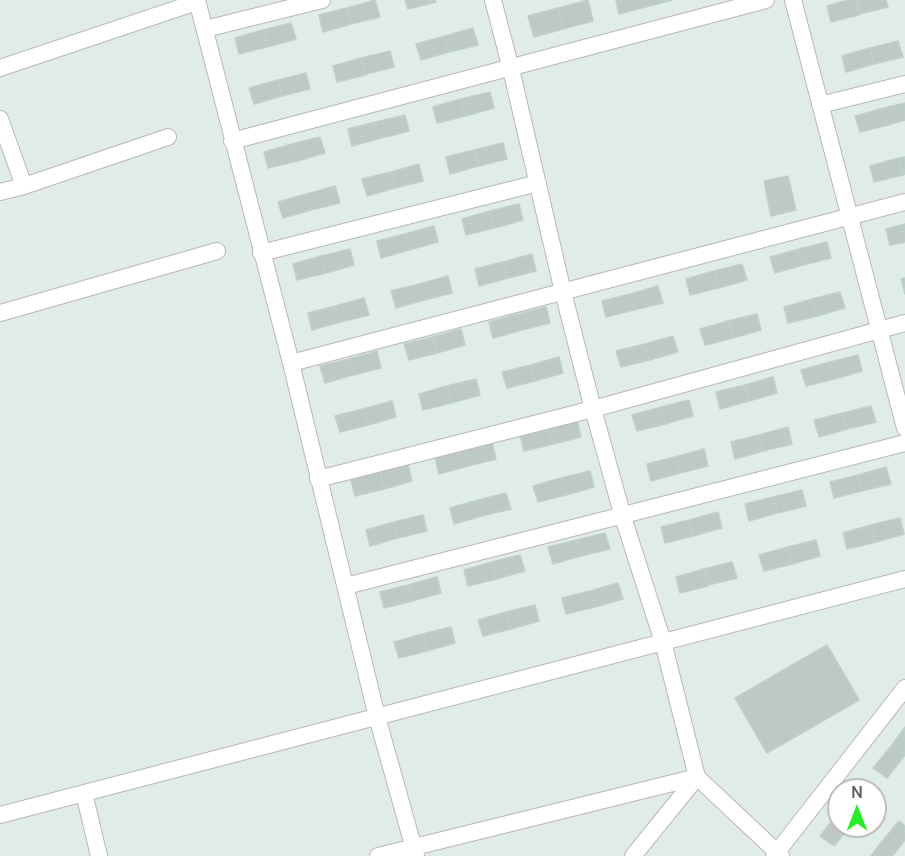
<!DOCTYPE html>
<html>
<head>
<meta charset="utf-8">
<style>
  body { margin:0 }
  #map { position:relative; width:905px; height:856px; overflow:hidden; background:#dfece8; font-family:Manrope,sans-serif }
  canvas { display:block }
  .north { position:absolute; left:827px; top:778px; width:60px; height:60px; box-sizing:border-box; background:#fff; border:2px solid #c0bcbe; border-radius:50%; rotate:0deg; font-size:16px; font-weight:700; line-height:24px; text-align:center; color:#61585c }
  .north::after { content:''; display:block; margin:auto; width:21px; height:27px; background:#25ec29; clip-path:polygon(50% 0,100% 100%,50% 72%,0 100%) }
</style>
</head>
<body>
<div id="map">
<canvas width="905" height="856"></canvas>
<div class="north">N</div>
</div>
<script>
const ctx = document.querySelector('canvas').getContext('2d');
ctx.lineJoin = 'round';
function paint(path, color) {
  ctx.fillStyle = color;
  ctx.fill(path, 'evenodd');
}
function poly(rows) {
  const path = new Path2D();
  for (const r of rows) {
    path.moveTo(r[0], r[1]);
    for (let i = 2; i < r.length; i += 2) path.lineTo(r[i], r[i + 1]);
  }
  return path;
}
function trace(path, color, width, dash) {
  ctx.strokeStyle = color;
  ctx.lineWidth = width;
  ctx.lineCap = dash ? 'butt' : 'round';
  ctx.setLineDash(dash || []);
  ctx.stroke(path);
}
const building = poly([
  [375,0,380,17,351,24,347,8,375,0],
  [405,0,435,0,436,2,408,9,405,0],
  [588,0,593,21,563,29,558,8,588,0],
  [616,0,648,0,649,6,619,14,616,0],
  [648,0,672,0,649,6,648,0],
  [848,0,856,0,859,15,831,22,827,6,848,0],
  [856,0,886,0,888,7,859,14,856,0],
  [347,8,351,24,323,32,319,15,347,8],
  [558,8,563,29,534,37,528,16,558,8],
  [291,23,296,39,267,47,263,30,291,23],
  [473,28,478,45,449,52,445,36,473,28],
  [263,30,267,47,239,54,235,38,263,30],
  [445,36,449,52,421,60,416,44,445,36],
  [898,41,903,57,874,64,870,48,898,41],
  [870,48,874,64,846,72,842,56,870,48],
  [390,51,394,67,366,74,361,58,390,51],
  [361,58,366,75,337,82,333,66,361,58],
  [306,73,310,89,282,96,278,80,306,73],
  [278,80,282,96,254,104,249,88,278,80],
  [490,92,494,108,465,116,461,99,490,92],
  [461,99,465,116,437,123,433,107,461,99],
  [905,103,905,120,888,125,884,108,905,103],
  [884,108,888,125,860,132,855,116,884,108],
  [405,115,409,131,381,138,376,122,405,115],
  [376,122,381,138,352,146,348,129,376,122],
  [320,137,325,153,297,161,292,144,320,137],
  [503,143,507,159,479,166,474,150,503,143],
  [292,144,297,161,268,168,264,152,292,144],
  [474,150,478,166,450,174,446,157,474,150],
  [905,157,905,174,903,175,899,158,905,157],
  [899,158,903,175,874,182,870,166,899,158],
  [419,164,423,181,395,188,391,172,419,164],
  [391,172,395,188,367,196,362,179,391,172],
  [788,176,796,210,771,216,764,181,788,176],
  [335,186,340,203,311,210,307,194,335,186],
  [307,194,311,210,283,218,278,202,307,194],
  [519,204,523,220,494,228,490,211,519,204],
  [490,211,494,228,466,235,462,219,490,211],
  [905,224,905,242,890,245,886,229,905,224],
  [434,226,438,242,409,250,405,234,434,226],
  [405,234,409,250,381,258,377,241,405,234],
  [827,242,831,258,803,265,799,249,827,242],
  [350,249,354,265,326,273,321,256,350,249],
  [799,249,803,265,775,273,770,257,799,249],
  [532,254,536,271,508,278,503,262,532,254],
  [321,256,326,273,297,280,293,264,321,256],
  [503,262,508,278,479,286,475,269,503,262],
  [742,264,747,280,718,288,714,271,742,264],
  [714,271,718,288,690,295,686,279,714,271],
  [448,276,452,293,424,300,420,284,448,276],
  [905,278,905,294,901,279,905,278],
  [420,284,424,300,396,308,391,291,420,284],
  [658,286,663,303,634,310,630,294,658,286],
  [840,292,845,308,817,316,812,299,840,292],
  [630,294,634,310,606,317,602,301,630,294],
  [364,298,369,315,340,322,336,306,364,298],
  [812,299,817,316,788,323,784,307,812,299],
  [336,306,340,322,312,330,308,313,336,306],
  [546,307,550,323,522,330,518,314,546,307],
  [518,314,522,330,493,338,489,322,518,314],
  [757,314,761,330,733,338,728,321,757,314],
  [728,321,733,338,705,345,700,329,728,321],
  [461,329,465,345,437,353,433,337,461,329],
  [673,336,678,352,649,360,645,344,673,336],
  [433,337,437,353,409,360,404,344,433,337],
  [645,344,649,360,621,367,616,351,645,344],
  [377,351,381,368,353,375,349,359,377,351],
  [858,355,862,371,834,379,830,362,858,355],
  [559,357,563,373,535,381,531,365,559,357],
  [349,359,353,375,325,383,320,366,349,359],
  [830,362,834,379,806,386,801,370,830,362],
  [531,365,535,381,507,388,502,372,531,365],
  [773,377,777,393,749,401,745,385,773,377],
  [476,379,480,395,451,403,447,386,476,379],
  [745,385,749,401,720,409,716,392,745,385],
  [447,386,451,403,423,410,419,394,447,386],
  [689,400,693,416,665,424,661,407,689,400],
  [392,401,396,417,368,425,363,409,392,401],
  [871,406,876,422,847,429,843,413,871,406],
  [661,407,665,424,637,431,632,415,661,407],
  [363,409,368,425,340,432,335,416,363,409],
  [843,413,847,429,819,437,814,420,843,413],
  [577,420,581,437,553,444,548,428,577,420],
  [788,427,792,444,763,451,759,435,788,427],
  [548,428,553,444,524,451,520,435,548,428],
  [759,435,763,451,735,459,731,442,759,435],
  [492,442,496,459,468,466,464,450,492,442],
  [704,449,708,466,680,473,675,457,704,449],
  [464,450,468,466,439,474,435,457,464,450],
  [675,457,680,473,651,481,647,464,675,457],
  [408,465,412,481,384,489,380,472,408,465],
  [886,467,891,484,862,491,858,475,886,467],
  [590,471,594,487,566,495,561,478,590,471],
  [380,472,384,489,355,496,351,480,380,472],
  [858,475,862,491,834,498,830,482,858,475],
  [561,478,566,495,538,502,533,486,561,478],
  [802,490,806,506,778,513,773,497,802,490],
  [506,493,511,509,482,516,478,500,506,493],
  [773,497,777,513,749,521,745,504,773,497],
  [478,500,482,516,454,524,450,508,478,500],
  [718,512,722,528,693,536,689,520,718,512],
  [423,515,427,531,398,538,394,522,423,515],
  [900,518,904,534,876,542,871,525,900,518],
  [689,520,693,536,665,543,661,527,689,520],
  [394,522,398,538,370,546,366,530,394,522],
  [871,525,876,542,847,549,843,533,871,525],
  [605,533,610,549,581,556,577,540,605,533],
  [577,540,581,556,553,564,548,547,577,540],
  [816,540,820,556,792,564,788,547,816,540],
  [788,547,792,564,764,571,759,555,788,547],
  [520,555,525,571,496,579,492,562,520,555],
  [492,562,496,579,468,586,464,570,492,562],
  [732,562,737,578,708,585,704,569,732,562],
  [704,569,708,586,680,593,676,577,704,569],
  [437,577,441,593,412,601,408,585,437,577],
  [618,583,623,599,595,607,590,591,618,583],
  [408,585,412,601,384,608,380,592,408,585],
  [590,591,595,607,566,614,562,598,590,591],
  [535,605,539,621,511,629,506,612,535,605],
  [506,612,511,629,483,636,478,620,506,612],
  [451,627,455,643,427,651,423,634,451,627],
  [423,634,427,651,399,658,394,642,423,634],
  [827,645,859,700,767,753,735,698,827,645],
  [905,727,905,755,892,745,905,727],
  [892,745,905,755,887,778,873,768,892,745],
  [838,813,839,826,850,826,834,846,820,836,838,813],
  [899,821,905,826,905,840,894,854,880,844,899,821],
  [880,844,894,854,892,856,871,856,880,844]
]);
const street = poly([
  [197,0,291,363,377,717,416,856],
  [493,0,511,69,563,292,593,409,623,517,663,642,697,777,781,856],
  [793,0,905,428],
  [205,29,322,0],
  [0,68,197,2],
  [820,105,905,84],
  [0,119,24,186],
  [232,141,766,0],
  [0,192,24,186,168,137],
  [261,253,538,183],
  [0,313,217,251],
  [291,363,905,202],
  [318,479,593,409,905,323],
  [346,586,905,443],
  [84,793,99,856],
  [0,815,905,579],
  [378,856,697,777],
  [633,856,697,777],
  [774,856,905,688]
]);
paint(building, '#bec8c5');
trace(building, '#bdd0c9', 1.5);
trace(street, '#bdb5b8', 18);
trace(street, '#fff', 16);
</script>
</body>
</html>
